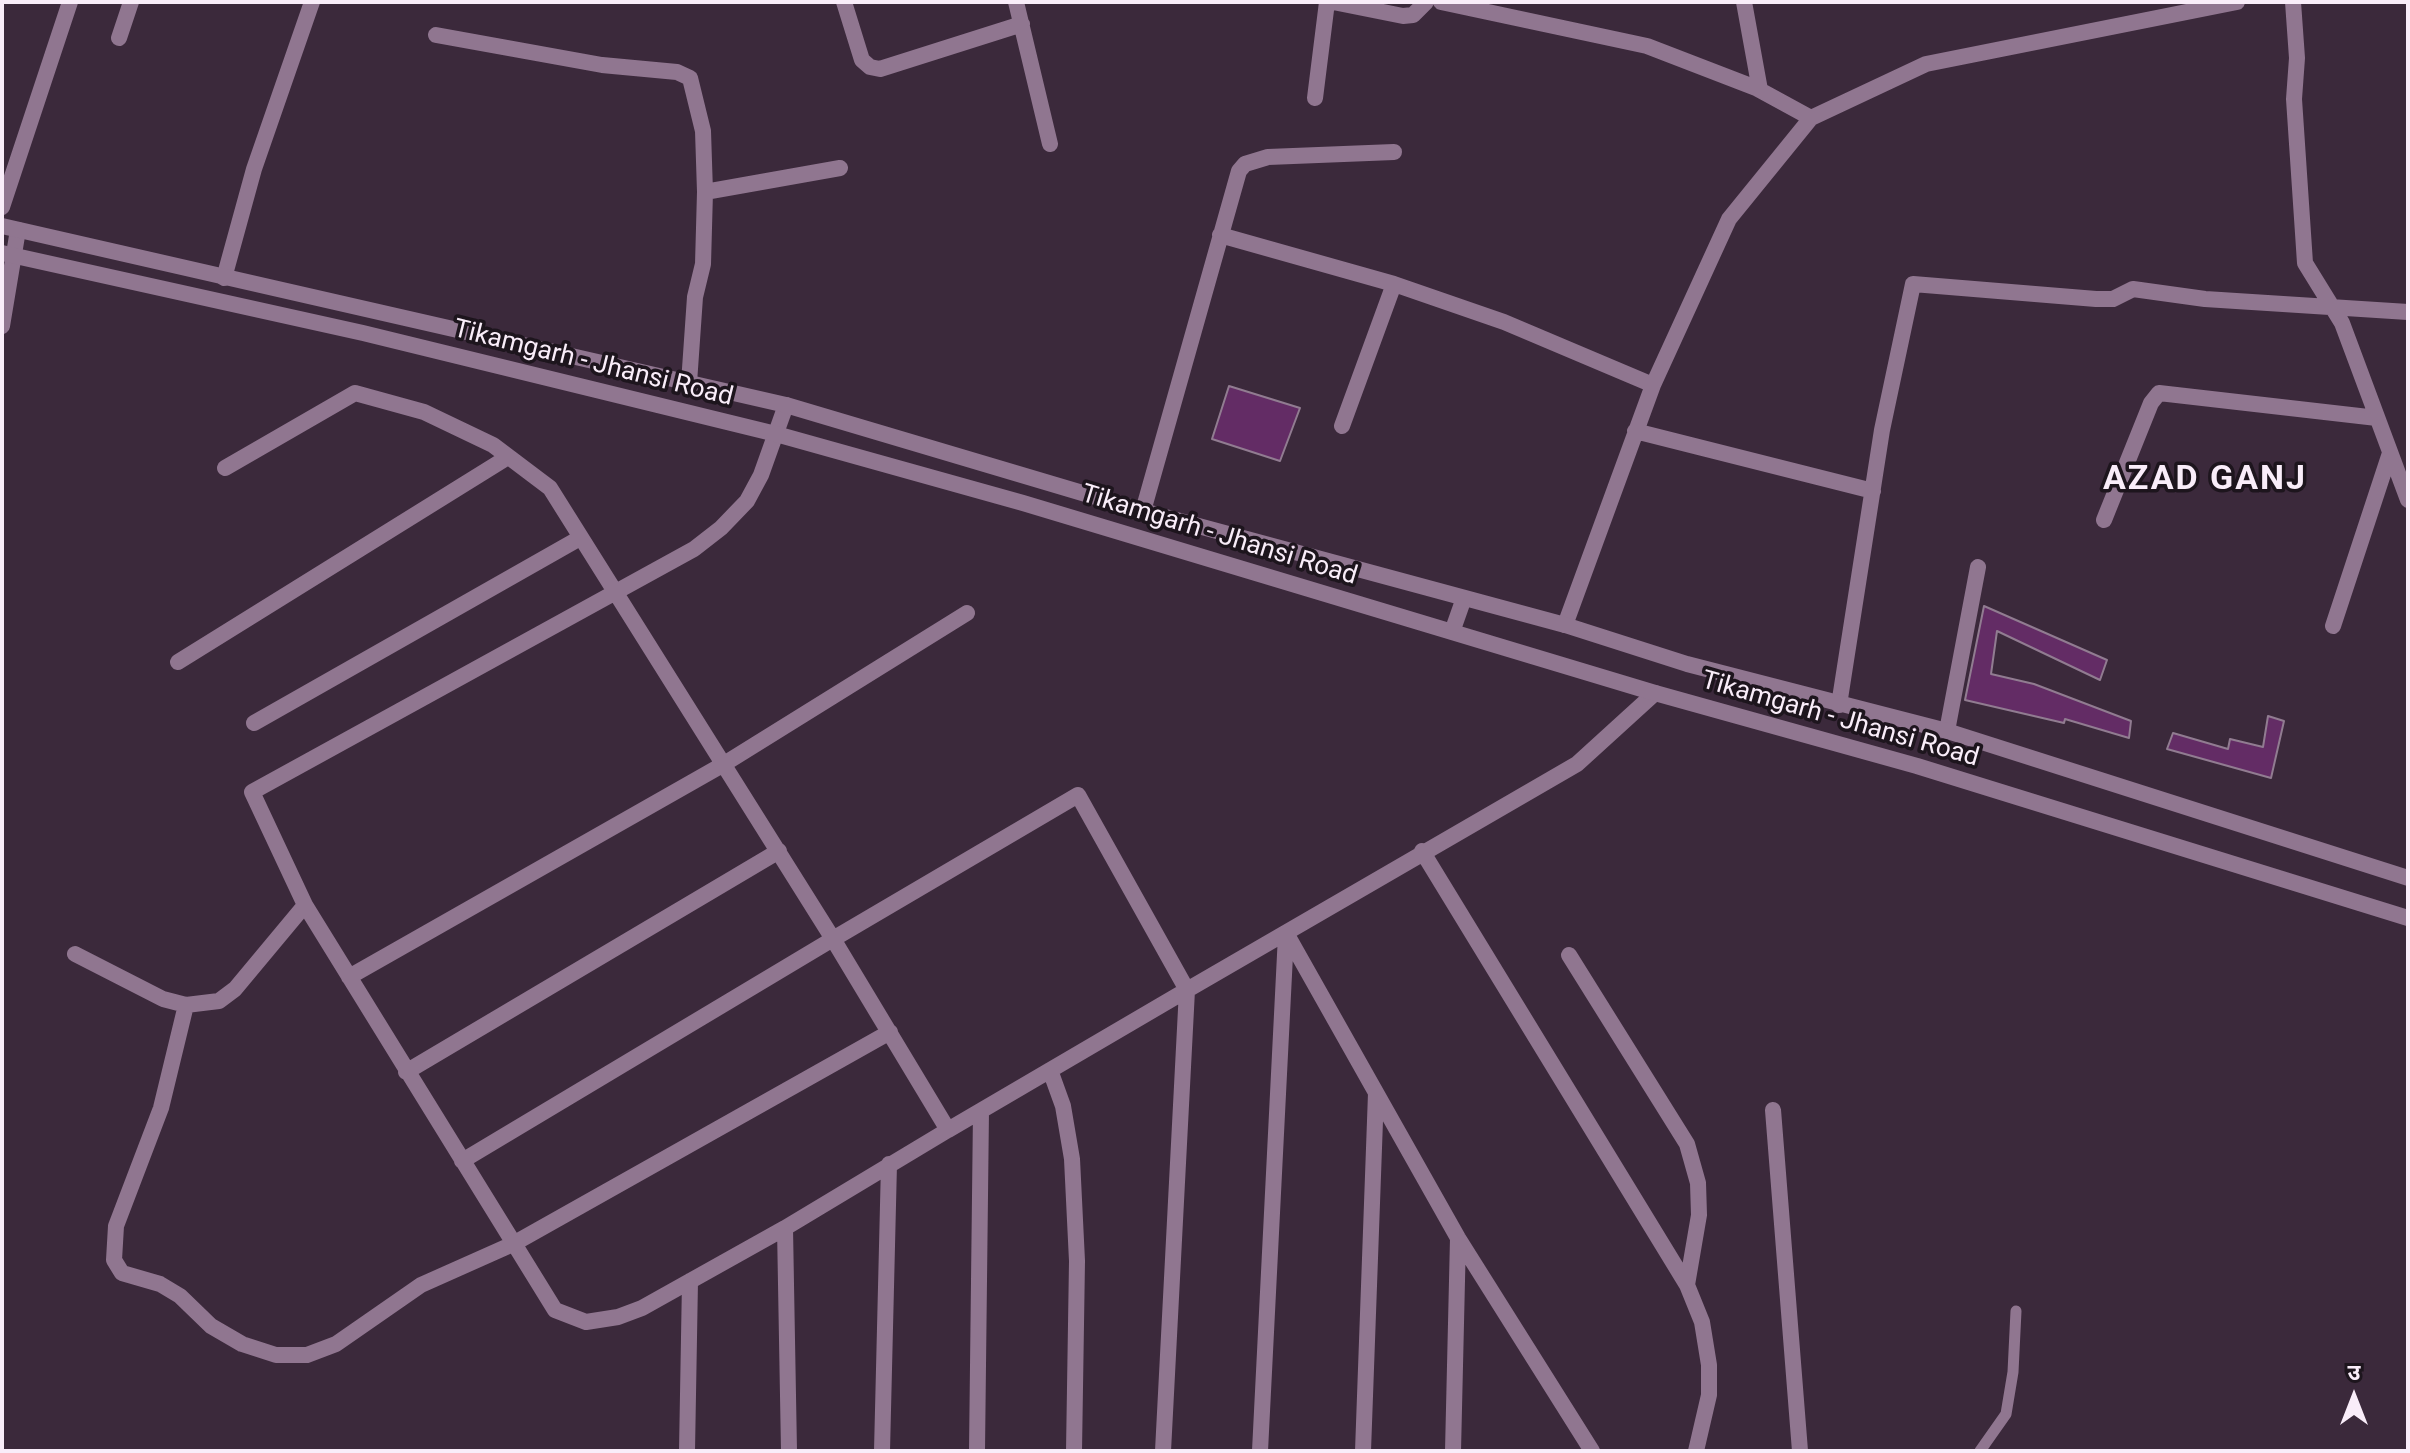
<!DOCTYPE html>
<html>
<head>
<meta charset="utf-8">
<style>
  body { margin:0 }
  #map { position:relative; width:2410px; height:1453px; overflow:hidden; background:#3b293b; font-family:Roboto,"Noto Sans Devanagari",sans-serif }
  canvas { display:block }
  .frame { position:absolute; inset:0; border:4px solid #f9edf9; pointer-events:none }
  .north { position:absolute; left:2314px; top:1357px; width:80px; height:80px; -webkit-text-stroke:6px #1d151d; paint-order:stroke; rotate:0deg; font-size:22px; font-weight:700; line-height:32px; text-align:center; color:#f9edf9 }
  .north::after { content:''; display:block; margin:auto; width:28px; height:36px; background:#f9edf9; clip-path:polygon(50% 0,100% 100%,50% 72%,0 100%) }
</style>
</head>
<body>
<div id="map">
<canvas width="2410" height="1453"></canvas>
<div class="frame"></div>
<div class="north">उ</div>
</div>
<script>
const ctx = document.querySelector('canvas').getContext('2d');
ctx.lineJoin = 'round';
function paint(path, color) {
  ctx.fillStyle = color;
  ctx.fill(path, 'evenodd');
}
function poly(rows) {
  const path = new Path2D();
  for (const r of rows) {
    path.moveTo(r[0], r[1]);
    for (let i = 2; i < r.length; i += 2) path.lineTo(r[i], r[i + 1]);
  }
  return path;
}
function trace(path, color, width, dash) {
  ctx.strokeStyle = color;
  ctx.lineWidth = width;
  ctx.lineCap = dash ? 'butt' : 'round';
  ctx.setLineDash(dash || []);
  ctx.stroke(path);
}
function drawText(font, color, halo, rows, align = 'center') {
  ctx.font = font + ' Roboto,sans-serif';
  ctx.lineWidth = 7;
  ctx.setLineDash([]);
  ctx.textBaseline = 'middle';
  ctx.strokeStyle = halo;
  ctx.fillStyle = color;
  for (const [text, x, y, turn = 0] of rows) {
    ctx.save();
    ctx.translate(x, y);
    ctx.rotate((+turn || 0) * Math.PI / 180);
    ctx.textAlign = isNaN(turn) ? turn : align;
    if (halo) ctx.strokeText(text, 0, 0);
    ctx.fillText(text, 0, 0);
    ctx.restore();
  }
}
const building = poly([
  [1229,386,1300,408,1280,461,1212,439,1229,386],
  [1984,606,2107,660,2100,680,1997,631,1991,674,2034,684,2131,721,2129,738,2065,719,2064,723,1965,700,1984,606],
  [2268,716,2284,721,2271,778,2167,749,2173,733,2228,749,2230,739,2263,747,2268,716]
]);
const service = poly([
  [1980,1451,2006,1414,2013,1372,2016,1311]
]);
const minor = poly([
  [844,2,862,60,870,67,880,69,1022,24],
  [1016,2,1050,144],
  [1333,2,1403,16,1413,15,1426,2],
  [1441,2,1647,46,1756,88,1811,118],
  [1744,2,1760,90],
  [2293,2,2297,58,2294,99,2305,263,2342,323,2408,500],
  [436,35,602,65,677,72,690,78,703,131,705,192,703,264,695,297,689,383],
  [119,38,131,2],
  [1315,98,1327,2],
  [705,192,840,168],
  [2,207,70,2],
  [1220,235,1394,284,1504,322,1653,385],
  [224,278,254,169,312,2],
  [2,326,18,230],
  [786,405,761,475,747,501,721,528,694,549,252,792,305,905,555,1310,586,1322,618,1317,642,1308,785,1228,948,1130],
  [1342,426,1394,284],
  [1635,431,1873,491],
  [225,468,355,393,424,412,493,445,550,488,833,939,462,1161],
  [1143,511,1239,171,1245,164,1268,157,1394,152],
  [2104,520,2151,403,2159,393,2377,418],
  [1565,625,1653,385,1729,219,1811,118,1926,64,2237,2],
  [2333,626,2390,453],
  [178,662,508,457],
  [1839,705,1882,430,1913,284,2096,299,2113,299,2133,289,2205,299,2408,312],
  [254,723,580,538],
  [1947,731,1978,567],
  [1422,851,1687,1285,1702,1322,1709,1365,1709,1395,1696,1451],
  [1286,933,1458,1238,1592,1451],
  [75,954,163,999,186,1005,219,1001,235,989,305,905],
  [1569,955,1687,1144,1698,1183,1699,1215,1687,1285],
  [349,977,724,764,967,613],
  [1187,990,948,1130,833,939,1078,795,1187,990,1577,764,1655,693],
  [186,1005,161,1108,116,1226,114,1260,122,1273,160,1284,180,1296,211,1326,242,1344,276,1355,307,1355,336,1344,421,1285,513,1244,890,1032],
  [1050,1070,1063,1106,1072,1159,1077,1261,1074,1451],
  [406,1072,779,851],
  [1773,1110,1800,1451],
  [785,1228,789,1451],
  [687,1451,690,1281],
  [882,1451,889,1164],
  [977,1451,981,1111],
  [1163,1451,1187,990],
  [1260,1451,1286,935],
  [1363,1451,1376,1093],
  [1453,1451,1458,1238]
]);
const tertiary = poly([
  [2,226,786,405,1143,511,1565,625,1687,664,1947,731,2408,878],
  [2,253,363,333,776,434,1023,503,1655,693,1917,766,2408,918],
  [1452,632,1464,598]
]);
const streetNames = [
  ["Tikamgarh - Jhansi Road",593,364,14],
  ["Tikamgarh - Jhansi Road",1219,536,17],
  ["Tikamgarh - Jhansi Road",1840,720,16]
];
const districtNames = [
  ["AZAD GANJ",2205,480]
];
paint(building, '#632c65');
trace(building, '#917c91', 2);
trace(service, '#907690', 11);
trace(minor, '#907690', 16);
trace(tertiary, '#907690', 16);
drawText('26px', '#f9edf9', '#1d151d', streetNames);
ctx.letterSpacing = '2px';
drawText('bold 34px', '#f9edf9', '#1d151d', districtNames);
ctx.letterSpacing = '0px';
</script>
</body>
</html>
